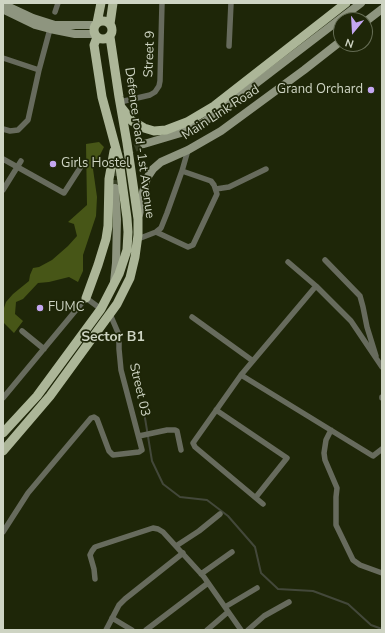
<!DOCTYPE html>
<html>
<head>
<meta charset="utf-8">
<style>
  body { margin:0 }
  #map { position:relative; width:385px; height:633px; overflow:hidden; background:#1e2608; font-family:"Nunito Sans",sans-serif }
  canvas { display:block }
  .frame { position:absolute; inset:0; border:4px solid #ced4c3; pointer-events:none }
  .north { position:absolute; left:333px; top:12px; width:40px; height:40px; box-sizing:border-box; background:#1e2608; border:1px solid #646c53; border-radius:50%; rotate:198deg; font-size:11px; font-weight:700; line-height:16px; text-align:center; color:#ced4c3 }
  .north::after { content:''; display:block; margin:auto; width:14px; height:18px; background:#c4a7f1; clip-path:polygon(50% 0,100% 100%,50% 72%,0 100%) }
</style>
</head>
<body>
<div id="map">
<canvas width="385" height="633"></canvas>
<div class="frame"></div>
<div class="north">N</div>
</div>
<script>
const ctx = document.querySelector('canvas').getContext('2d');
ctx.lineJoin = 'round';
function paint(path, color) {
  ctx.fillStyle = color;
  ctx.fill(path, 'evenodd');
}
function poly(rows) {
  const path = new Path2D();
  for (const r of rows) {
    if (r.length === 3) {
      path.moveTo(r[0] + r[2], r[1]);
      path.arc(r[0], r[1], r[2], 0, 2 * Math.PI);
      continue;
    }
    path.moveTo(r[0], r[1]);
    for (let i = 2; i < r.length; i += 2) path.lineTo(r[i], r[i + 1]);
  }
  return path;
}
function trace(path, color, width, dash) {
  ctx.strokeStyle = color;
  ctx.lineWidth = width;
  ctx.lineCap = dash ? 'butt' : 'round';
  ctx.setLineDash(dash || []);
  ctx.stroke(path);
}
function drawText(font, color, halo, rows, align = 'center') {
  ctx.font = font + ' "Nunito Sans",sans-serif';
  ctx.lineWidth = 3.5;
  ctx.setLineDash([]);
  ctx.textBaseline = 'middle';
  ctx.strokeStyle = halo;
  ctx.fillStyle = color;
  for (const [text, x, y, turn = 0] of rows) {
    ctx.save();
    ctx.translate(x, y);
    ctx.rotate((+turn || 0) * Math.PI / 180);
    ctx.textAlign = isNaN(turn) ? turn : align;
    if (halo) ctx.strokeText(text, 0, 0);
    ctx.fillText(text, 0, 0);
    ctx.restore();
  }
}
const forest = poly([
  [99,142,104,147,93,169,97,197,96,216,83,255,83,271,78,282,69,277,49,282,38,283,23,299,16,302,15,314,23,321,14,333,3,322,3,311,6,302,13,294,29,281,30,275,33,268,39,267,52,260,68,246,77,236,74,224,68,222,87,205,86,144]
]);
const stream = poly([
  [145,418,152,461,163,484,180,497,207,500,228,516,255,547,261,573,278,589,313,591,348,604,371,625,382,629]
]);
const secondaryTunnel = poly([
  [115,188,117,167,125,155,132,149,144,144]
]);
const street = poly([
  [55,12,58,3],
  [229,46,231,3],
  [3,58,39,70],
  [120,102,150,95,155,92,159,86,160,81,162,3],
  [3,129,10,131,18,130,28,120,39,70,50,29],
  [3,159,64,193,82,165],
  [216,189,229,187,266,169],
  [3,190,21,161],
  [156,232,188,247,193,245,217,194,214,185,211,181,182,171],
  [138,239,156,232,161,228,167,213,182,171,188,150],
  [325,260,360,296,363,307,367,327,376,356],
  [288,262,316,286,351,321,382,367],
  [192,317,253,361],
  [22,331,44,349],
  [241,375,373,456,382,449],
  [382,397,382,398],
  [3,398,86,298,101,309],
  [216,410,287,458,256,497],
  [331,430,326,440,324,453,325,460,337,488,336,497,336,525,353,560,360,565,382,573],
  [139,436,167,430,175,430,177,431,181,450],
  [263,504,195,447,193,443,241,375,316,286],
  [3,532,28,493,91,418,94,417,97,419,109,451,113,455,139,452,142,450,121,370,119,349,119,335,110,314],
  [176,546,199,531,220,514],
  [201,574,232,552],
  [95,579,94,569,90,555,92,551,95,547,153,528,158,529,163,532,204,577,241,630],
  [225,607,257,588],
  [112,618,132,630],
  [106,630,119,605,125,599,183,553],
  [146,630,208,583],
  [207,630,228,612],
  [248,630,264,616,289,602]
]);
const secondary = poly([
  [3,4,33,18,55,25,95,25],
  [4,10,35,25,50,29,75,34,95,34],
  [365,22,382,9],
  [144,144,181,133,201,124,220,111,361,3],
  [139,215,143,192,147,178,153,169,161,162,188,150,221,131,304,70,341,41],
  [114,282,116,263,117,219,115,188]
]);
const primary = poly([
  [103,30,9],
  [97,23,101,3],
  [110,24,113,3],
  [121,107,132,121,144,128,154,131,166,130,187,122,214,106,346,3],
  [86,298,98,265,106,239,108,226,109,179,114,151],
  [3,433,37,396,101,309,119,274,127,250,128,232,127,218,119,160,102,97,94,45,97,37],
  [3,451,50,396,117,304,130,278,135,257,138,235,138,219,127,143,119,97,110,37]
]);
const markers = [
  [371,90,4,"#c4a7f1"],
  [53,164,4,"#c4a7f1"],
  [40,308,4,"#c4a7f1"]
];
const streetNames = [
  ["Street 9",150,54,-88],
  ["Main Link Road",221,113,-33],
  ["Defence road -1st Avenue",139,143,82],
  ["Street 03",139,390,77]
];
const poiNames = [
  ["Grand Orchard",363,90,"right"],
  ["Girls Hostel",61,164],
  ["FUMC",48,308]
];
const neighbourhoodNames = [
  ["Sector B1",113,338]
];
paint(forest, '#475617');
trace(stream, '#43483a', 2);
trace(secondaryTunnel, '#384024', 8, [8, 4]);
trace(street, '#676b5d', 5.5);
trace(secondary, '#8e957f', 8);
trace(primary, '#acb698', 9);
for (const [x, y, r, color] of markers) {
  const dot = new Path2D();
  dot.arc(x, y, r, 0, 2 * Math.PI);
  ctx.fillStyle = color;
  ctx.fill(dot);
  trace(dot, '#1e2608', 1.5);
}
drawText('13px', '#ced4c3', '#1e2608', streetNames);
drawText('13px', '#ced4c3', '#1e2608', poiNames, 'left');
drawText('bold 14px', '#ced4c3', '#1e2608', neighbourhoodNames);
</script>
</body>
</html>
